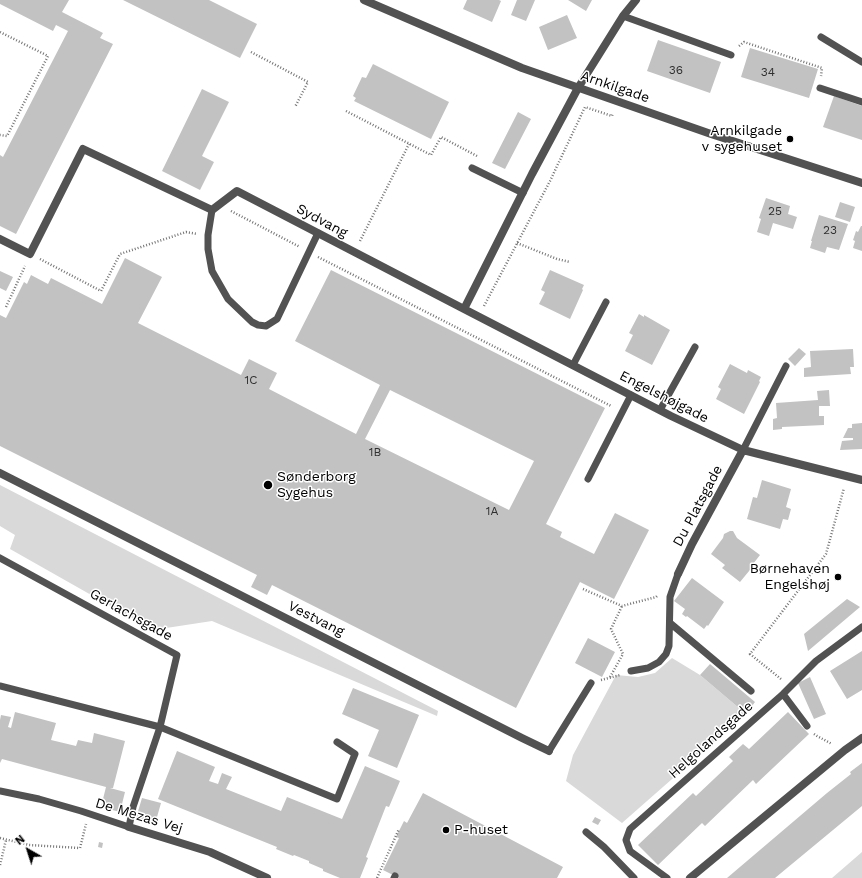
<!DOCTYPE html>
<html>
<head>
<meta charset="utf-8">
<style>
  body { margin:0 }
  #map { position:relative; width:862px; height:878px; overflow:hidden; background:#fff; font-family:"Work Sans",sans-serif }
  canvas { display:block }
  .north { position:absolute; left:8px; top:830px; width:40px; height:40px; -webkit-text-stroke:3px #fff; paint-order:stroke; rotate:321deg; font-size:11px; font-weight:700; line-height:16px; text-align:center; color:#000 }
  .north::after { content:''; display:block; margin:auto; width:14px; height:18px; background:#000; clip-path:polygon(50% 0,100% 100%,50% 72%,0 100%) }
</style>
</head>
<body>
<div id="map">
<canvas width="862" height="878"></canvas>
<div class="north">N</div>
</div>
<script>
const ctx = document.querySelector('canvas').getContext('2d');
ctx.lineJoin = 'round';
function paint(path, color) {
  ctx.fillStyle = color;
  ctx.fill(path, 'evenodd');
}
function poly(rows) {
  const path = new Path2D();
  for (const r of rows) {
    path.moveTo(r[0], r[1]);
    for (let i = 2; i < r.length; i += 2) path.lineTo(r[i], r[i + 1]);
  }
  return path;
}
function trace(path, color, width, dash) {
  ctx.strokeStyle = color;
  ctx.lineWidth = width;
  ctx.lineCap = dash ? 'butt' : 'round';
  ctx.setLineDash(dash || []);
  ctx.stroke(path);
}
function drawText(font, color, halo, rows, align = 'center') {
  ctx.font = font + ' "Work Sans",sans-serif';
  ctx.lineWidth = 3;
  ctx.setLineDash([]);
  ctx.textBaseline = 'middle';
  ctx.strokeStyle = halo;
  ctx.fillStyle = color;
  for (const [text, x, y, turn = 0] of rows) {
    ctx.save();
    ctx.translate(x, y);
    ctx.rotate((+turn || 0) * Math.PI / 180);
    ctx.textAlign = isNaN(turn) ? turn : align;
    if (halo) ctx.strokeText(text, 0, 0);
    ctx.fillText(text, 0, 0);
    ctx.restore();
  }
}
const green = poly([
  [0,485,438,711,437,716,212,621,153,630,10,549,15,535,0,526],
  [672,658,700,675,746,714,622,823,566,781,573,755,616,675,638,677,655,673],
  [862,852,862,878,832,878]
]);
const building = poly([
  [0,0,69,0,62,12,103,33,100,38,113,44,16,234,0,226,0,155,3,157,68,31,56,25,53,31,0,4],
  [123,0,209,0,257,24,240,58],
  [467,0,499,0,501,1,492,22,463,9],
  [517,0,535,0,526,21,511,15],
  [568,0,592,0,586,11],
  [567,15,577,38,548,50,539,27],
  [658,40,721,62,710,93,647,71],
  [750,48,818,69,809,98,741,77],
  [373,64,449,102,431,139,354,101,356,98,353,96,362,77,366,78],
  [202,89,229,102,202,156,214,162,200,190,162,171],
  [834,96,862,106,862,140,823,127],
  [518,112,531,119,505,169,492,163],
  [766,198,790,206,788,214,797,217,793,229,773,223,769,236,757,232,761,219,759,218],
  [840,202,855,207,850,222,835,217],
  [819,215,848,224,839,250,827,247,825,253,810,248,812,241,811,241],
  [861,226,862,226,862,251,853,248,855,241,853,240,856,231,858,232],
  [125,258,162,277,138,323,241,375,249,359,277,373,269,389,356,434,380,385,295,341,331,270,605,408,546,524,562,532,560,537,594,554,615,513,649,530,614,599,580,582,516,708,272,585,267,595,251,587,257,575,0,446,0,315,6,318,24,282,27,284,31,275,48,284,51,278,102,304],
  [390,390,534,461,509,510,365,439],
  [550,270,584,285,582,289,583,290,570,319,539,304,545,292,541,290],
  [0,271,13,277,6,291,0,288],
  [639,314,644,317,644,315,670,330,652,365,625,351,633,335,629,333],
  [799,348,806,354,795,366,788,359],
  [853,349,854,367,850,367,851,374,804,377,804,368,811,367,810,351],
  [730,364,747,373,748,370,761,377,759,381,760,382,744,414,716,399,721,389,718,387],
  [829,390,830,406,819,406,819,416,824,416,824,425,782,427,782,429,773,430,773,419,777,418,776,403,818,400,817,391],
  [862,423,862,449,840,450,842,441,853,440,853,438,843,438,848,428,852,428,852,424],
  [762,480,791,489,786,507,791,509,788,520,783,519,780,529,747,519,753,497,757,498],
  [730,531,733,531,737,538,760,555,753,564,754,565,740,582,722,568,725,565,711,554,723,538,724,534],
  [692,578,724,602,708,626,707,625,704,629,687,616,686,617,682,614,685,609,674,601],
  [847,599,860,607,808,651,804,634],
  [588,638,615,652,602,677,575,663],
  [862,651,862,690,847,699,830,671],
  [710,664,755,702,746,714,700,675],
  [810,677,826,714,814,719,798,683],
  [353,688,419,715,397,768,368,756,379,730,342,714],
  [15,712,56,723,51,740,76,746,78,740,92,743,94,733,125,741,113,788,110,788,125,792,120,812,101,807,106,787,2,759,0,763,0,720,1,715,11,717,8,727,11,728],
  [788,712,809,734,756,784,753,780,705,826,702,823,658,865,638,845,693,793,696,796,733,761,729,757,743,744,749,749],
  [177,751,215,767,209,781,218,784,222,773,232,777,226,789,281,811,287,797,342,819,365,766,400,781,389,807,386,806,366,857,368,858,360,878,340,878,323,871,323,869,309,863,309,861,294,855,293,856,276,849,277,847,158,799],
  [862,763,862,806,775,878,727,878,827,793,851,774,850,772],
  [423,793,563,867,557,878,399,878,383,870,399,838,396,837,404,821,407,823],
  [142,798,161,803,155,824,136,818],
  [595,817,601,820,598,825,592,822],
  [99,842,103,843,102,848,98,847]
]);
const path = poly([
  [0,32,48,56,7,136,0,135],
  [739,46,744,42,822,68,821,76],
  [251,52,308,82,295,107],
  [346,111,431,155,441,137,477,156],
  [231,211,300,247],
  [360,241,409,144],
  [517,243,557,259,570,262],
  [318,257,611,406],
  [40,259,101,291,120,254,186,232,197,234],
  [484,306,550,181,585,107,612,116,613,113],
  [6,307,25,266],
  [583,589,622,606,656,597,657,596],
  [610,677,623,654,611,629,622,606],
  [781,679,750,654,826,554,844,488],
  [601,680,620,675],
  [814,734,817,736,832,744],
  [0,838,29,845,80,848,86,824],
  [0,865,6,840],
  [377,878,399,829]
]);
const service = poly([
  [623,16,731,55],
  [821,37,862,62],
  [820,88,862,102],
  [472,168,523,193],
  [212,210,208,235,208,249,212,271,228,299,252,322,258,325,266,326,277,319,318,233],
  [573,365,606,302],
  [660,410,695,347],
  [743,450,786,366],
  [588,479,631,395],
  [0,558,177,655,160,727,133,807,129,827,81,811,39,799,0,791],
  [670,623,751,691],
  [631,671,648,668,659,662,666,654,669,646,670,597,678,574],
  [0,686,160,727,337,799,355,754,337,742],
  [783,694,807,726],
  [549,751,591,683],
  [586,832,604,847,634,878],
  [394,878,395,876],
  [667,878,630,851,626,840,630,829,783,694,816,661,862,627]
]);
const minor = poly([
  [0,239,30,254,83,149,212,210,237,191,464,309,671,416,743,450,862,480],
  [464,309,532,174,578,88,623,16,636,0],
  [0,473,522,738,549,751],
  [678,574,692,544,743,450],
  [129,827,210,852,267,878],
  [690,878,845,750,862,738]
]);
const tertiary = poly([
  [364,0,522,68,711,134,862,183]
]);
const markers = [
  [790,139,4,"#000"],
  [268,485,5,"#000"],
  [838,577,4,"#000"],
  [446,830,4,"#000"]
];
const numberNames = [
  ["36",676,70],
  ["34",768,72],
  ["25",775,211],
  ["23",830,230],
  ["1C",251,380],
  ["1B",375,452],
  ["1A",492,511]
];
const streetNames = [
  ["Arnkilgade",615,87,19],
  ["Sydvang",322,221,28],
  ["Engelshøjgade",664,397,27],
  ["Du Platsgade",698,506,-62],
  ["Gerlachsgade",131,615,29],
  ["Vestvang",316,619,27],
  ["Helgolandsgade",711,740,-42],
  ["De Mezas Vej",139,816,17]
];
const poiNames = [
  ["Arnkilgade",782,131],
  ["v sygehuset",782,147],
  ["Sønderborg",277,477,"left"],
  ["Sygehus",277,493,"left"],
  ["Børnehaven",830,569],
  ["Engelshøj",830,585],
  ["P-huset",454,830,"left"]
];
paint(green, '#d9d9d9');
paint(building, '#c2c2c2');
trace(path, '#747474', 2.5, [1, 2]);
trace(service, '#525252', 7);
trace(minor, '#525252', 8);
trace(tertiary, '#525252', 8);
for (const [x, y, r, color] of markers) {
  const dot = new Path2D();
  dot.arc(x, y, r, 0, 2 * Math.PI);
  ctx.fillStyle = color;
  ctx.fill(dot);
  trace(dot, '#fff', 1.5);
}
drawText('12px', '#303030', null, numberNames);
drawText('14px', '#000', '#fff', streetNames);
drawText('14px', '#000', '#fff', poiNames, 'right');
</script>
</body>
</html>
